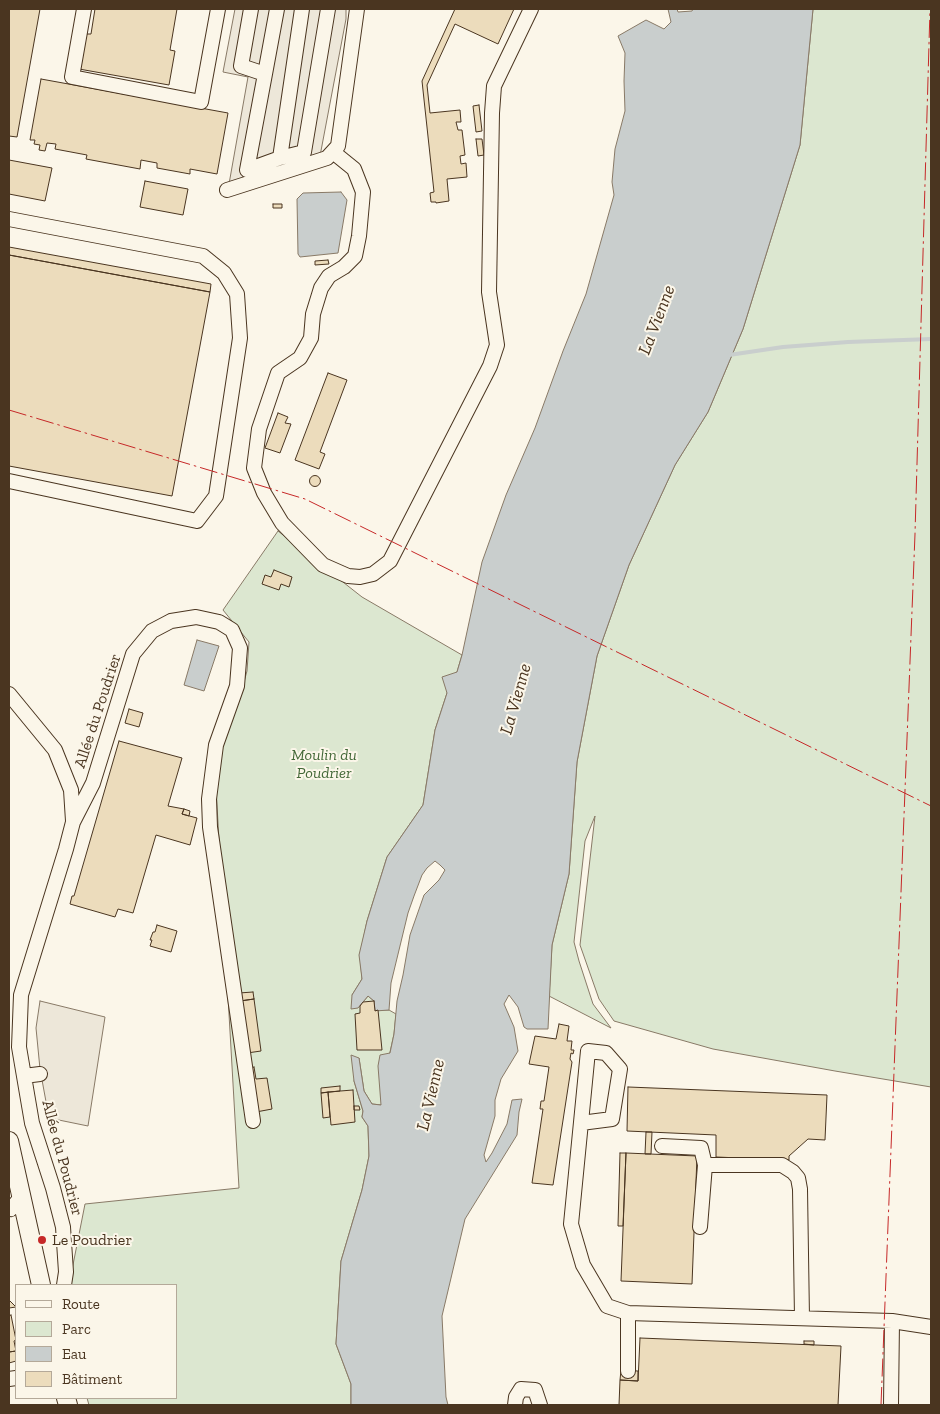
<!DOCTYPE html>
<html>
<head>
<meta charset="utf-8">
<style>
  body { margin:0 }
  #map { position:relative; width:940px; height:1414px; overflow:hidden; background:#fbf6e9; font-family:"Zilla Slab",serif }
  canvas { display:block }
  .frame { position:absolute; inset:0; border:10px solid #4a3520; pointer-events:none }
  .legend { position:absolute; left:15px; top:1284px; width:162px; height:115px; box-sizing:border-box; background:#fbf6e9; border:1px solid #b4a999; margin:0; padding:6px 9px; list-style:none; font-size:15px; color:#4a3520 }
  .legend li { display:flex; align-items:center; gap:10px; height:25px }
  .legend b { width:25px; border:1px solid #b4a999 }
</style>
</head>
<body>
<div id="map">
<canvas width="940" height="1414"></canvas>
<div class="frame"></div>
<ul class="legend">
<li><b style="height:6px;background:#fbf6e9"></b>Route</li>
<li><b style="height:14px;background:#dce7d0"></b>Parc</li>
<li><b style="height:14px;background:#c9cecd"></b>Eau</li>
<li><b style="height:14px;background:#ecdcbc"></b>Bâtiment</li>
</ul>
</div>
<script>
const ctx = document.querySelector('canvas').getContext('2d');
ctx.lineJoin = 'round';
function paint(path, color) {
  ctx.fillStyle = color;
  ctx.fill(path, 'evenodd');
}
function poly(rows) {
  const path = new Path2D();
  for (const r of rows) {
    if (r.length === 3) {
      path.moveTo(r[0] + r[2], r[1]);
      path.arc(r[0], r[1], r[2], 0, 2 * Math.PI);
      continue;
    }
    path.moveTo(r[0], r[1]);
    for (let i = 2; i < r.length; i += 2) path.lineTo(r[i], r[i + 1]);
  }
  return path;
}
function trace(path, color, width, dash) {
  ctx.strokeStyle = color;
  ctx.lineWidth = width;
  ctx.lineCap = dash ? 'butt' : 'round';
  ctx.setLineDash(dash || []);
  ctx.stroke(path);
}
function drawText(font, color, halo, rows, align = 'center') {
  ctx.font = font + ' "Zilla Slab",serif';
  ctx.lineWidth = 4;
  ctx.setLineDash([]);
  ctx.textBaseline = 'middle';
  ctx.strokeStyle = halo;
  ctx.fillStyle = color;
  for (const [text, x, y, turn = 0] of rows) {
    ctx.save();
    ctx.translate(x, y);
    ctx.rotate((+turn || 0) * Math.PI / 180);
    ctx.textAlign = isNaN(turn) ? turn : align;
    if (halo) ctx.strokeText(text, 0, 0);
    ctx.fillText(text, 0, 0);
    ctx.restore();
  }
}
const green = poly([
  [813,9,931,9,931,1087,835,1071,713,1049,614,1021,599,999,580,945,595,816,585,841,574,942,579,961,593,1004,611,1028,549,996,552,945,569,874,577,762,597,656,629,565,675,465,708,412,743,329,800,145,813,9],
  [278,531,362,597,462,655,457,672,447,693,435,730,423,805,387,857,367,921,360,955,362,979,352,995,360,1006,368,996,374,1001,375,1010,389,1010,396,1014,394,1034,381,1093,382,1105,372,1104,364,1091,359,1058,354,1081,363,1111,362,1117,368,1126,369,1156,362,1190,341,1261,336,1344,351,1384,351,1405,89,1405,87,1398,176,1398,176,1285,69,1285,85,1204,239,1188,216,788,222,742,240,696,247,671,249,642,223,610,278,531]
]);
const parking = poly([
  [235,9,346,9,346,19,320,156,229,184,248,77,223,72,235,9],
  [40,1001,105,1017,88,1126,49,1118,40,1069,36,1028,40,1001]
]);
const water = poly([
  [668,9,677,9,678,12,692,11,693,9,813,9,800,145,743,329,708,412,675,465,629,565,597,656,577,762,569,874,552,945,548,1029,527,1029,524,1027,518,1007,509,995,504,1004,514,1027,518,1051,501,1079,495,1100,495,1116,484,1155,486,1162,492,1153,507,1124,512,1100,522,1099,519,1112,517,1135,465,1219,442,1316,446,1397,448,1405,351,1405,351,1384,336,1344,341,1261,362,1190,369,1156,368,1126,362,1117,363,1111,354,1081,351,1055,359,1058,364,1091,372,1104,381,1105,378,1066,380,1055,390,1053,394,1034,397,1001,403,975,410,935,424,895,439,880,445,870,440,865,435,861,427,868,422,875,414,896,408,913,391,983,389,1010,375,1011,374,1001,368,996,358,1008,351,1009,352,995,362,979,359,955,367,921,387,857,423,805,435,730,447,693,442,677,457,672,462,655,482,562,506,495,535,428,563,351,586,294,614,195,612,182,615,149,625,111,624,81,625,53,618,36,646,20,664,29,671,22,668,9],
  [341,192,347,200,338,253,300,257,298,254,297,199,303,193,341,192],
  [197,640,219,646,204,691,184,685,197,640]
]);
const stream = poly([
  [729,355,783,347,848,342,931,339]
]);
const building = poly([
  [9,9,40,9,17,137,9,136,9,9],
  [95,9,177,9,170,50,175,51,169,85,79,69,86,34,91,34,95,9],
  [455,9,514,9,498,44,455,24,427,85,430,113,460,110,461,122,456,122,458,130,462,130,465,155,460,156,461,164,466,163,467,177,447,179,449,201,436,203,436,202,431,202,430,193,434,192,422,81,455,9],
  [41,79,228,113,217,174,190,169,190,174,157,168,157,163,141,160,140,169,86,159,87,155,55,149,56,144,47,143,45,151,39,150,40,145,34,144,35,140,30,140,41,79],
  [479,105,482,131,476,132,473,106,479,105],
  [476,139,482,139,484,155,478,156,476,139],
  [9,160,52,168,45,201,9,194,9,160],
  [145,181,188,189,183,215,140,207,145,181],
  [273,204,282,204,282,208,273,208,273,204],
  [9,247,211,284,210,292,9,255,9,247],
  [9,255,210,292,172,496,9,466,9,255],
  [328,260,329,264,315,265,315,261,328,260],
  [328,373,347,380,320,452,325,454,319,469,295,460,328,373],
  [278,413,288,417,285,423,291,424,280,453,265,448,278,413],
  [315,481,5.5],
  [274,570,292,577,289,587,281,584,279,590,262,584,265,575,271,577,274,570],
  [129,709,143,713,139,727,125,723,129,709],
  [119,741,182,758,168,806,184,809,182,814,197,818,190,845,156,835,133,913,118,909,115,917,70,904,72,896,74,896,119,741],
  [184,809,190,811,189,816,182,814,184,809],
  [157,925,177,931,171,952,150,946,152,940,150,940,153,932,155,932,157,925],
  [253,992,254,999,240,1001,239,993,253,992],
  [254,999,261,1051,247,1053,240,1001,254,999],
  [374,1001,375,1011,378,1010,382,1050,357,1050,355,1014,360,1013,360,1006,363,1002,374,1001],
  [559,1024,569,1026,567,1041,572,1041,571,1050,574,1050,573,1054,571,1053,570,1059,572,1062,553,1185,532,1183,543,1109,540,1109,541,1101,544,1101,549,1067,529,1064,535,1036,556,1039,559,1024],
  [254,1067,256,1079,267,1078,272,1109,256,1112,250,1069,254,1067],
  [340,1086,340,1091,321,1093,321,1088,340,1086],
  [628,1087,827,1095,825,1140,808,1139,789,1156,789,1160,716,1157,716,1135,627,1131,628,1087],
  [353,1090,355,1122,331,1125,328,1092,353,1090],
  [328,1092,330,1117,323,1118,321,1093,328,1092],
  [354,1106,359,1106,360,1110,354,1110,354,1106],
  [646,1132,652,1132,651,1154,645,1154,646,1132],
  [620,1153,626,1153,623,1226,618,1226,620,1153],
  [626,1153,697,1156,692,1284,621,1281,626,1153],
  [9,1300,16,1307,9,1308,9,1300],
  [11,1315,16,1340,14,1341,16,1351,9,1352,9,1316,11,1315],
  [640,1338,841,1346,838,1405,619,1405,620,1380,638,1381,640,1338],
  [804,1341,814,1341,814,1345,804,1344,804,1341],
  [16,1351,16,1361,9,1363,9,1352,16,1351],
  [621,1370,638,1371,638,1381,620,1380,621,1370]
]);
const minor = poly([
  [84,9,72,77,201,102,218,9],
  [251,9,241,66,265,74,277,9],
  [302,9,280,158,304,152,328,9],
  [265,74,247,170,280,158],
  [333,152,354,169,363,192,359,236,355,256,344,267,329,276,321,288,313,314,311,338,300,358,278,373,259,429,254,468,264,493,282,523,323,565,348,576,360,577,373,574,390,561,490,366,497,345,489,292,492,113,494,86,531,9],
  [227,190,327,158,338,146,357,9],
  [9,219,203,256,224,273,237,294,240,338,216,496,197,521,9,481],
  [9,694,55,750,71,790,73,821],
  [24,1076,40,1074],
  [581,1123,612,1119,620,1069,606,1053,588,1051,571,1224,583,1265,607,1306,628,1313,892,1321,931,1327],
  [662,1146,701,1148,705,1165,700,1227],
  [705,1165,782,1165,793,1172,798,1178,800,1189,802,1318],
  [9,1208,11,1209,21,1197],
  [64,1285,66,1272,63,1227,53,1188,32,1123,19,1047,21,995,66,849,73,822,93,783,133,654,152,631,171,621,196,617,219,622,232,630,240,648,237,686,216,745,209,799,210,827,253,1121],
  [628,1371,628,1313],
  [9,1379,16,1378],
  [515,1405,516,1397,521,1389,535,1390,540,1405],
  [891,1405,892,1321]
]);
const major = poly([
  [9,1141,41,1285],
  [66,1398,68,1405]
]);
const power = poly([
  [9,410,305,499,931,806],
  [881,1405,915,534,930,9]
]);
const markers = [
  [42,1240,5,"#c62828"]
];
const streetNames = [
  ["Allée du Poudrier",98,711,-72],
  ["Allée du Poudrier",62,1158,75]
];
const parkNames = [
  ["Moulin du",324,755],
  ["Poudrier",324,773]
];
const poiNames = [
  ["Le Poudrier",52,1240]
];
const waterNames = [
  ["La Vienne",657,320,-69],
  ["La Vienne",516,699,-74],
  ["La Vienne",431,1095,-77]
];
paint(green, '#dce7d0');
trace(green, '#887966', 1);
paint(parking, '#ede7d9');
trace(parking, '#887966', 1);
paint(water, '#c9cecd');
trace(water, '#887966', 1);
trace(stream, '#c9cecd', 4);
paint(building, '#ecdcbc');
trace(building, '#4a3520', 1);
trace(minor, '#4a3520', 16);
trace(major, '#4a3520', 20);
trace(minor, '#fbf6e9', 14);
trace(major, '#fbf6e9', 18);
trace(power, '#c62828', 1, [18, 4, 2.5, 4]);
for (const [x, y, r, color] of markers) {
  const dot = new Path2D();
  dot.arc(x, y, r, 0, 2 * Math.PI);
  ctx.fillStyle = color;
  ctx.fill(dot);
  trace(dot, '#fbf6e9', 2);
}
drawText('16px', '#4a3520', '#fbf6e9', streetNames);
drawText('italic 16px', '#436837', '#fbf6e9', parkNames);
drawText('16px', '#4a3520', '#fbf6e9', poiNames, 'left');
drawText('italic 18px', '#4a3520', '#fbf6e9', waterNames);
</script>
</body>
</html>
